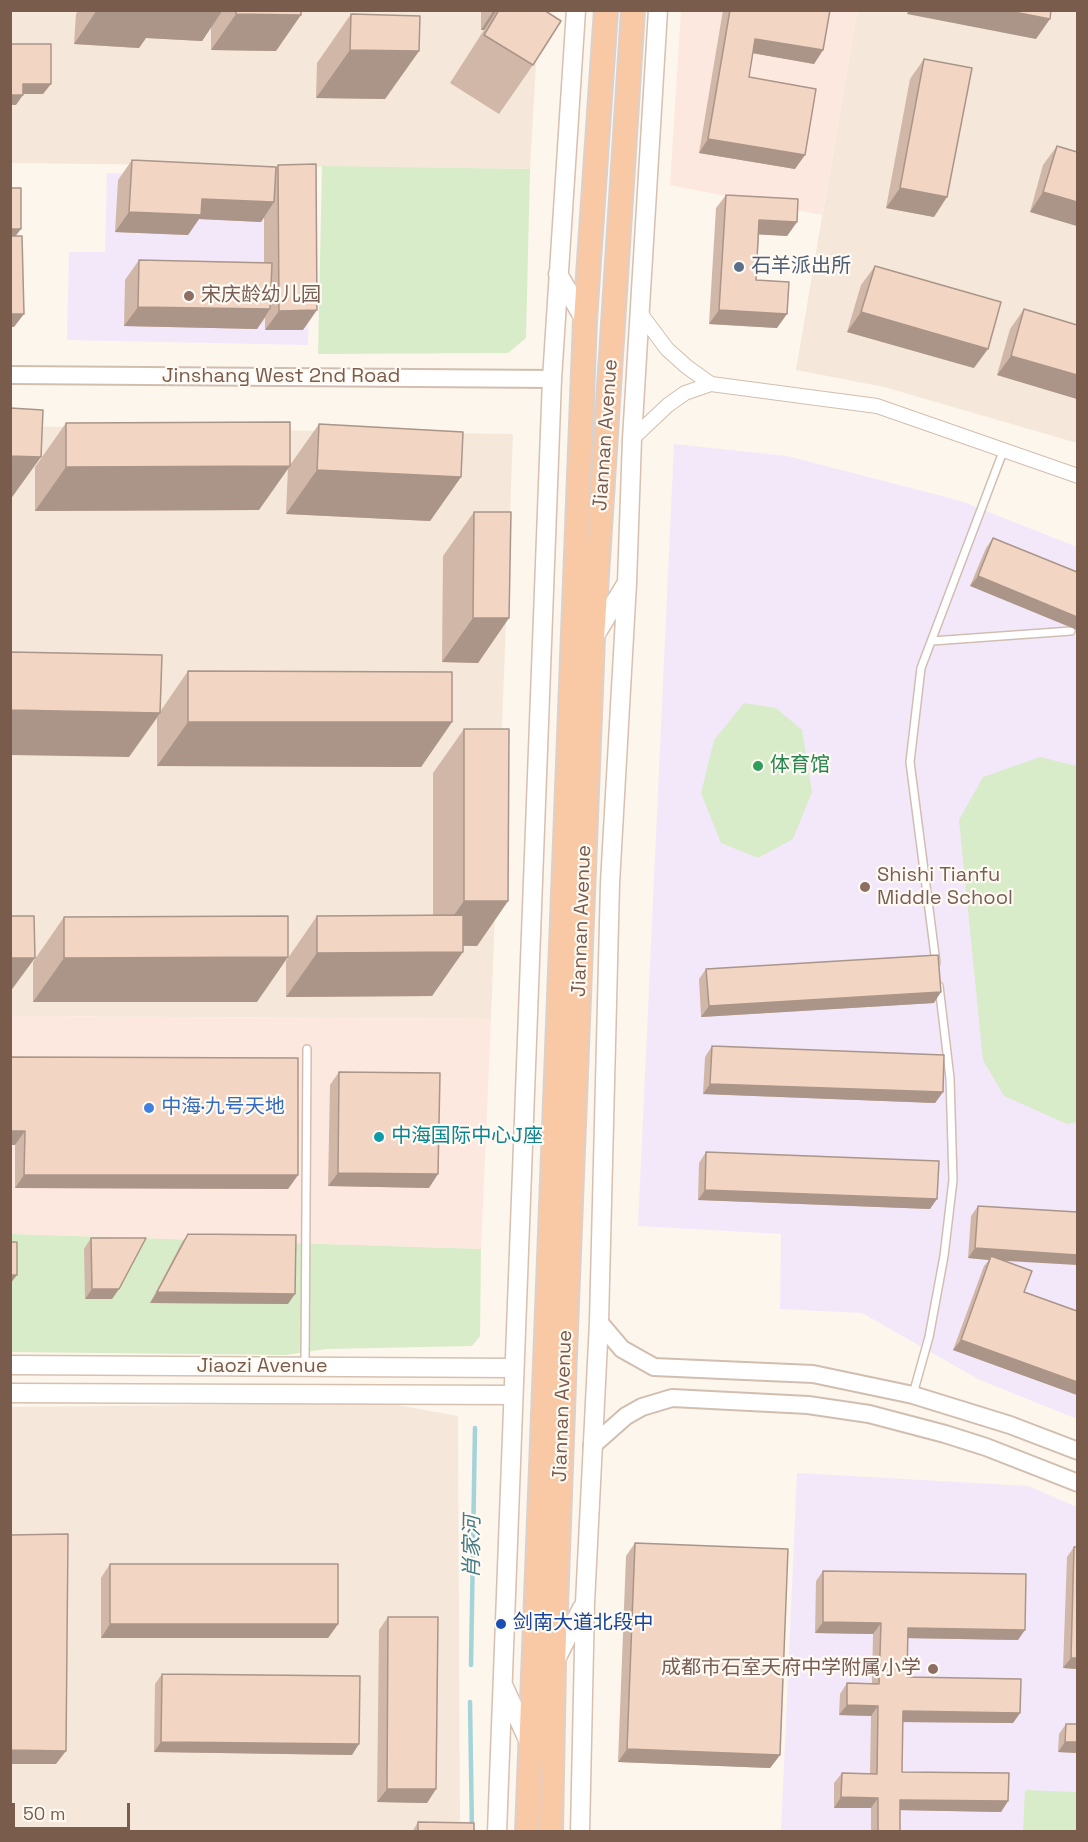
<!DOCTYPE html>
<html>
<head>
<meta charset="utf-8">
<style>
  body { margin:0 }
  #map { position:relative; width:1088px; height:1842px; overflow:hidden; background:#fdf6ec; font-family:"Space Grotesk",sans-serif }
  canvas { display:block }
  .frame { position:absolute; inset:0; border:12px solid #7a5c4d; pointer-events:none }
  .scale { position:absolute; left:12px; top:1803px; width:118px; height:27px; box-sizing:border-box; border:3px solid #7a5c4d; border-top:0; padding-left:8px; font-size:18px; line-height:21px; white-space:nowrap; color:#7a5c4d; -webkit-text-stroke:4px #fffaf3; paint-order:stroke }
</style>
</head>
<body>
<div id="map">
<canvas width="1088" height="1842"></canvas>
<div class="frame"></div>
<div class="scale">50 m</div>
</div>
<script>
const ctx = document.querySelector('canvas').getContext('2d');
ctx.lineJoin = 'round';
function paint(path, color) {
  ctx.fillStyle = color;
  ctx.fill(path, 'evenodd');
}
function poly(rows) {
  const path = new Path2D();
  for (const r of rows) {
    path.moveTo(r[0], r[1]);
    for (let i = 2; i < r.length; i += 2) path.lineTo(r[i], r[i + 1]);
  }
  return path;
}
function trace(path, color, width, dash) {
  ctx.strokeStyle = color;
  ctx.lineWidth = width;
  ctx.lineCap = dash ? 'butt' : 'round';
  ctx.setLineDash(dash || []);
  ctx.stroke(path);
}
function drawText(font, color, halo, rows, align = 'center') {
  ctx.font = font + ' "Space Grotesk","Noto Sans SC",sans-serif';
  ctx.lineWidth = 4.5;
  ctx.setLineDash([]);
  ctx.textBaseline = 'middle';
  ctx.strokeStyle = halo;
  ctx.fillStyle = color;
  for (const [text, x, y, turn = 0] of rows) {
    ctx.save();
    ctx.translate(x, y);
    ctx.rotate((+turn || 0) * Math.PI / 180);
    ctx.textAlign = isNaN(turn) ? turn : align;
    if (halo) ctx.strokeText(text, 0, 0);
    ctx.fillText(text, 0, 0);
    ctx.restore();
  }
}
const residential = poly([
  [11,11,539,11,530,169,11,163],
  [857,11,1077,11,1077,443,884,387,796,370],
  [11,426,513,434,491,1019,11,1016],
  [386,1403,458,1416,460,1831,11,1831,10,1407]
]);
const commercial = poly([
  [681,11,857,11,822,215,670,185],
  [11,1016,491,1019,481,1249,11,1234]
]);
const education = poly([
  [107,173,312,178,308,345,67,340,69,252,105,252],
  [674,444,787,456,961,501,1077,547,1077,1419,980,1380,862,1313,780,1309,781,1234,638,1226],
  [797,1473,1028,1486,1077,1507,1077,1831,781,1832]
]);
const green = poly([
  [322,166,530,169,526,338,508,353,318,354],
  [744,703,776,708,802,730,812,792,793,839,758,858,721,843,701,793,714,740],
  [1040,757,1077,766,1078,1122,1067,1124,1004,1096,983,1060,959,820,983,777],
  [11,1234,481,1249,480,1336,472,1346,327,1349,285,1355,11,1352],
  [1025,1790,1077,1792,1077,1831,1023,1831]
]);
const stream = poly([
  [471,1665,475,1428],
  [470,1702,472,1832]
]);
const service = poly([
  [932,641,1071,631],
  [936,963,910,762,921,668,1004,449],
  [305,1364,307,1049],
  [913,1394,929,1337,944,1256,953,1180,950,1078,939,986]
]);
const minor = poly([
  [640,313,667,349,687,367,711,384],
  [632,439,668,405,685,393,711,384,877,406,1078,476]
]);
const tertiary = poly([
  [10,375,552,379],
  [599,1322,622,1349,654,1367,813,1374,913,1395,1010,1425,1078,1451],
  [592,1446,626,1416,642,1407,672,1398,808,1405,869,1414,945,1434,986,1447,1078,1483]
]);
const secondary = poly([
  [558,274,585,320],
  [594,637,625,586],
  [10,1365,514,1368],
  [10,1393,513,1395],
  [555,1661,582,1608],
  [504,1687,529,1742],
  [497,1832,552,379,576,10],
  [580,1832,585,1603,599,1322,610,883,627,583,632,439,658,10]
]);
const trunk = poly([
  [527,1832,585,320,606,10],
  [551,1832,554,1663,565,1354,593,638,633,10]
]);
const wall = poly([
  [79,10,301,10,276,51,211,50,211,27,202,41,146,38,139,48,74,44,76,14],
  [481,10,544,10,533,65,499,114,450,83,484,30,481,30],
  [723,10,830,10,823,50,814,64,753,53,749,77,795,169,699,153],
  [351,14,419,51,385,99,316,98,317,63],
  [924,59,934,217,886,208,910,79],
  [1057,146,1077,152,1077,226,1030,212,1043,165],
  [132,160,276,167,278,165,303,330,265,330,265,318,257,329,124,326,125,280,139,260,264,263,264,217,261,222,199,219,188,235,115,232,118,180],
  [726,195,797,222,787,236,759,234,756,280,777,328,709,324,716,208],
  [875,266,974,368,847,332,861,285],
  [1024,309,1077,325,1077,399,997,375,1010,329],
  [66,423,259,510,35,511,35,467],
  [319,424,461,477,430,521,286,514,288,468],
  [474,512,509,618,478,663,442,662,443,556],
  [993,538,1077,572,970,586,986,548],
  [188,671,452,722,421,767,157,766,157,718,129,757],
  [464,729,508,901,477,946,463,946,432,996,286,997,286,961,317,916,433,916,433,773],
  [64,917,257,1002,33,1002,33,962],
  [706,969,934,1003,701,1017,699,979],
  [712,1046,943,1092,935,1103,703,1094,705,1057],
  [10,1057,298,1175,288,1189,15,1188,15,1145,10,1145],
  [339,1072,429,1188,328,1186,330,1085],
  [706,1152,930,1209,698,1200,699,1163],
  [978,1206,1004,1261,1024,1292,1077,1311,1077,1395,953,1350,984,1266,989,1260,968,1258,971,1216],
  [188,1234,288,1304,150,1303,181,1244],
  [91,1238,119,1289,112,1299,85,1299,84,1249],
  [635,1543,780,1755,770,1768,618,1762,626,1556],
  [1074,1547,1077,1547,1077,1669,1063,1668,1067,1557],
  [110,1564,338,1624,328,1638,101,1638,101,1578],
  [823,1571,1018,1640,908,1638,907,1677,1020,1713,1013,1723,903,1722,902,1772,1008,1801,1001,1812,900,1810,900,1832,871,1832,871,1808,834,1808,834,1783,842,1773,870,1774,871,1716,839,1715,840,1694,847,1683,872,1684,873,1634,815,1633,816,1581],
  [388,1617,436,1789,427,1803,377,1802,379,1630],
  [162,1674,352,1755,154,1752,155,1684],
  [1066,1724,1077,1753,1058,1752,1059,1734],
  [418,1822,474,1832,412,1832]
]);
const shadedWall = poly([
  [97,10,223,10,202,41,146,38,139,48,74,44],
  [494,10,497,10,484,30,481,30],
  [909,10,1004,10,1050,19,1036,39,907,14],
  [236,14,301,15,276,51,211,50],
  [755,39,823,50,814,64,746,52],
  [350,50,419,51,385,99,316,98],
  [23,84,51,84,43,94,16,94],
  [10,95,23,95,16,105,10,105],
  [708,139,805,155,795,169,699,153],
  [900,188,947,197,934,217,886,208],
  [1043,192,1077,202,1077,226,1030,212],
  [202,199,274,202,261,222,199,219,188,235,115,232,129,212],
  [759,220,797,222,787,236,750,234],
  [10,229,21,229,11,242,10,242],
  [138,307,270,309,257,329,124,326],
  [317,310,303,330,265,330,279,311],
  [719,310,787,314,777,328,709,324],
  [861,312,988,349,974,368,847,332],
  [10,314,24,314,14,327,10,327],
  [1011,356,1077,375,1077,399,997,375],
  [10,456,41,457,10,500],
  [290,466,259,510,35,511,66,467],
  [317,470,461,477,430,521,286,514],
  [978,576,1077,617,1077,630,970,586],
  [473,618,509,618,478,663,442,662],
  [10,710,160,713,129,757,10,755],
  [188,722,452,722,421,767,157,766],
  [464,901,508,901,477,946,433,945],
  [463,952,432,996,286,997,317,953],
  [288,957,257,1002,33,1002,64,958],
  [10,958,35,958,10,992],
  [941,992,934,1003,701,1017,709,1006],
  [710,1084,943,1092,935,1103,703,1094],
  [10,1131,25,1131,15,1145,10,1145],
  [338,1173,438,1174,429,1188,328,1186],
  [24,1175,298,1175,288,1189,15,1188],
  [705,1190,937,1199,930,1209,698,1200],
  [975,1248,1077,1255,1077,1265,990,1260,991,1256,989,1260,968,1258],
  [10,1275,17,1275,10,1284],
  [92,1289,119,1289,112,1299,85,1299],
  [157,1292,295,1294,288,1304,150,1303],
  [961,1340,1077,1382,1077,1395,953,1350],
  [823,1622,881,1623,873,1634,815,1633],
  [110,1624,338,1624,328,1638,101,1638],
  [908,1628,1025,1630,1018,1640,901,1638],
  [1071,1658,1077,1658,1077,1669,1063,1668],
  [847,1705,878,1706,871,1716,839,1715],
  [903,1711,1020,1713,1013,1723,896,1722],
  [161,1742,359,1744,352,1755,154,1752],
  [1065,1742,1077,1742,1077,1753,1058,1752],
  [627,1749,780,1755,770,1768,618,1762],
  [10,1750,66,1751,56,1764,10,1764],
  [387,1789,436,1789,427,1803,377,1802],
  [841,1797,878,1798,871,1808,834,1808],
  [900,1800,1008,1801,1001,1812,893,1810]
]);
const building = poly([
  [137,10,164,10,164,12,137,10],
  [236,10,301,10,301,15,236,14,236,10],
  [499,10,544,10,561,21,533,65,484,35,499,10],
  [730,10,830,10,823,50,755,39,749,77,816,89,805,155,708,139,730,10],
  [1004,10,1051,10,1050,19,1004,10],
  [351,14,420,16,419,51,350,50,351,14],
  [10,44,51,44,51,84,23,84,23,95,10,95,10,44],
  [924,59,972,68,947,197,900,188,924,59],
  [1057,146,1077,152,1077,202,1043,192,1057,146],
  [132,160,276,167,274,202,202,199,201,215,129,212,132,160],
  [316,164,317,310,279,311,278,165,316,164],
  [10,188,21,188,21,229,10,229,10,188],
  [726,195,798,199,797,222,759,220,756,280,789,282,787,314,719,310,726,195],
  [10,236,22,236,24,314,10,314,10,236],
  [139,260,272,263,270,309,138,307,139,260],
  [875,266,1001,302,988,349,861,312,875,266],
  [1024,309,1077,325,1077,375,1011,356,1024,309],
  [10,408,43,410,41,457,10,456,10,408],
  [290,422,290,466,66,467,66,423,290,422],
  [319,424,463,432,461,477,317,470,319,424],
  [474,512,511,512,509,618,473,618,474,512],
  [993,538,1077,572,1077,617,978,576,993,538],
  [10,652,162,655,160,713,10,710,10,652],
  [188,671,452,672,452,722,188,722,188,671],
  [464,729,509,729,508,901,464,901,464,729],
  [463,915,463,952,317,953,317,916,463,915],
  [10,916,34,916,35,958,10,958,10,916],
  [288,916,288,957,64,958,64,917,288,916],
  [938,955,941,992,709,1006,706,969,938,955],
  [712,1046,944,1055,943,1092,710,1084,712,1046],
  [10,1057,298,1058,298,1175,24,1175,25,1131,10,1131,10,1057],
  [339,1072,440,1073,438,1174,338,1173,339,1072],
  [706,1152,939,1161,937,1199,705,1190,706,1152],
  [978,1206,1077,1212,1077,1255,975,1248,978,1206],
  [188,1234,296,1235,295,1294,157,1292,188,1234],
  [91,1238,146,1238,119,1289,92,1289,91,1238],
  [10,1242,17,1242,17,1275,10,1275,10,1242],
  [991,1256,1032,1271,1024,1292,1077,1311,1077,1382,961,1340,991,1256],
  [68,1534,66,1751,10,1750,10,1535,68,1534],
  [635,1543,788,1549,780,1755,627,1749,635,1543],
  [1074,1547,1077,1547,1077,1658,1071,1658,1074,1547],
  [110,1564,338,1564,338,1624,110,1624,110,1564],
  [823,1571,1026,1574,1025,1630,908,1628,907,1677,1021,1679,1020,1713,903,1711,902,1772,1009,1773,1008,1801,900,1800,900,1832,878,1832,878,1798,841,1797,842,1773,877,1774,878,1706,847,1705,847,1683,879,1684,881,1623,823,1622,823,1571],
  [388,1617,438,1617,436,1789,387,1789,388,1617],
  [162,1674,360,1676,359,1744,161,1742,162,1674],
  [1066,1724,1077,1724,1077,1742,1065,1742,1066,1724],
  [418,1822,474,1823,474,1832,418,1832,418,1822]
]);
const markers = [
  [739,267,6,"#5c6f8a"],
  [189,296,6,"#8d6e63"],
  [758,766,6,"#2e9e5b"],
  [865,887,6,"#8d6e63"],
  [149,1108,6,"#3f7fe0"],
  [379,1137,6,"#0f9aa8"],
  [501,1624,6,"#1a4fb4"],
  [933,1669,6,"#8d6e63"]
];
const serviceNames = [
  ["石羊派出所",751,267]
];
const educationNames = [
  ["宋庆龄幼儿园",201,296],
  ["Shishi Tianfu",877,876],
  ["Middle School",877,899],
  ["成都市石室天府中学附属小学",921,1669,"right"]
];
const streetNames = [
  ["Jinshang West 2nd Road",281,377],
  ["Jiannan Avenue",606,435,-86],
  ["Jiannan Avenue",582,921,-88],
  ["Jiaozi Avenue",262,1367],
  ["Jiannan Avenue",563,1406,-88]
];
const leisureNames = [
  ["体育馆",770,766]
];
const shopNames = [
  ["中海·九号天地",161,1108]
];
const cultureNames = [
  ["中海国际中心J座",391,1137]
];
const transitNames = [
  ["剑南大道北段中",513,1624]
];
const waterNames = [
  ["肖家河",473,1547,-89]
];
paint(residential, '#f5e8da');
paint(commercial, '#fde8e0');
paint(education, '#f3e8fa');
paint(green, '#d8ecc9');
trace(stream, '#a5d3da', 4.5);
trace(service, '#d1beb0', 10);
trace(minor, '#d1beb0', 16);
trace(tertiary, '#d1beb0', 20);
trace(secondary, '#d6c0b0', 21);
trace(trunk, '#dad1cd', 26);
trace(service, '#fff', 7);
trace(minor, '#fff', 14);
trace(tertiary, '#fff', 16);
trace(secondary, '#fff', 18);
trace(trunk, '#f9c8a4', 22);
paint(wall, '#d1b7a8');
paint(shadedWall, '#aa9588');
paint(building, '#f3d5c3');
trace(building, '#aa9588', 1.5);
for (const [x, y, r, color] of markers) {
  const dot = new Path2D();
  dot.arc(x, y, r, 0, 2 * Math.PI);
  ctx.fillStyle = color;
  ctx.fill(dot);
  trace(dot, '#fffaf3', 2);
}
drawText('20px', '#4e5e75', '#fffaf3', serviceNames, 'left');
drawText('20px', '#785e54', '#fffaf3', educationNames, 'left');
drawText('20px', '#7a5c4d', '#fffaf3', streetNames);
drawText('20px', '#27864d', '#fffaf3', leisureNames, 'left');
drawText('20px', '#366cbe', '#fffaf3', shopNames, 'left');
drawText('20px', '#0d838f', '#fffaf3', cultureNames, 'left');
drawText('20px', '#164399', '#fffaf3', transitNames, 'left');
drawText('italic 21px', '#437c86', '#fffaf3', waterNames);
</script>
</body>
</html>
